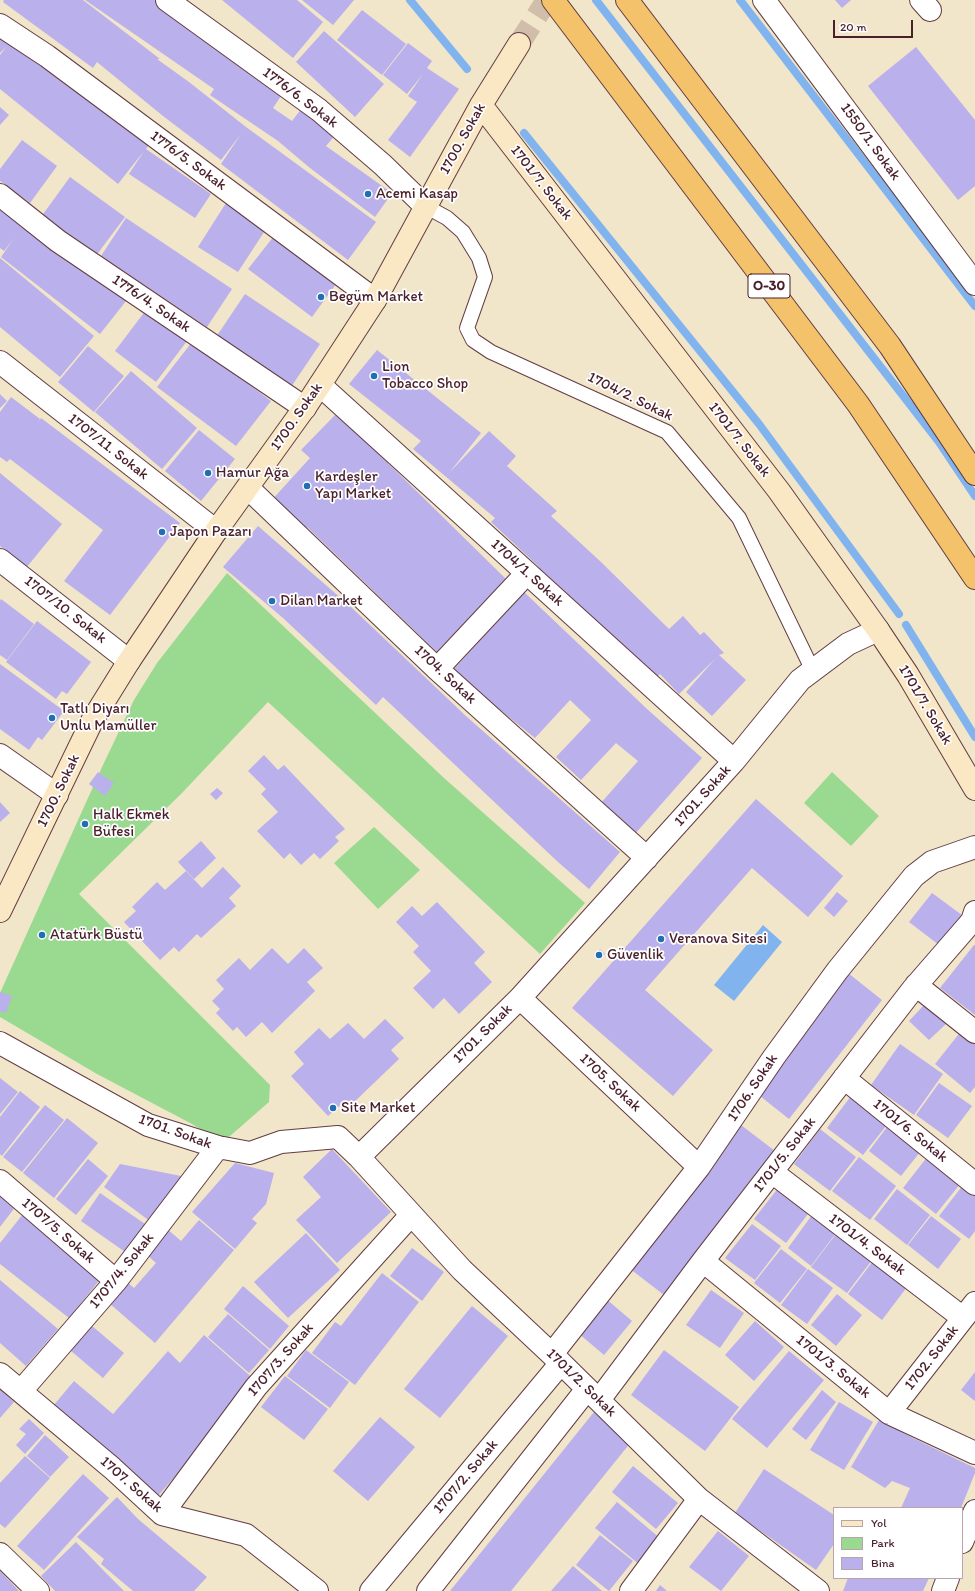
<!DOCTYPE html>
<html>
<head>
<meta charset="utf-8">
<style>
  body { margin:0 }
  #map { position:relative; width:975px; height:1591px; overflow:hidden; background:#f1e5ca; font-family:Itim,sans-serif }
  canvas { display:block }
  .legend { position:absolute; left:833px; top:1507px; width:130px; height:72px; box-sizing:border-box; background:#fff; border:1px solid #b7a5aa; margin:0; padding:5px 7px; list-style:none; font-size:12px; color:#4a1f2b }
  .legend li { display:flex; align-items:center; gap:8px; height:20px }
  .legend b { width:20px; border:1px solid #b7a5aa }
  .scale { position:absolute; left:833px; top:20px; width:80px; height:18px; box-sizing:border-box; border:2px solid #4a1f2b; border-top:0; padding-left:5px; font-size:12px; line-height:14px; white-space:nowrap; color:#4a1f2b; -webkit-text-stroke:3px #fff; paint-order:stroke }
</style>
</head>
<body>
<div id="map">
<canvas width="975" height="1591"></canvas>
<ul class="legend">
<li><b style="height:5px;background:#fae7c3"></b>Yol</li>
<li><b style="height:11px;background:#99da90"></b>Park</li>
<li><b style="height:11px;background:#bab0eb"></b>Bina</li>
</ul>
<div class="scale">20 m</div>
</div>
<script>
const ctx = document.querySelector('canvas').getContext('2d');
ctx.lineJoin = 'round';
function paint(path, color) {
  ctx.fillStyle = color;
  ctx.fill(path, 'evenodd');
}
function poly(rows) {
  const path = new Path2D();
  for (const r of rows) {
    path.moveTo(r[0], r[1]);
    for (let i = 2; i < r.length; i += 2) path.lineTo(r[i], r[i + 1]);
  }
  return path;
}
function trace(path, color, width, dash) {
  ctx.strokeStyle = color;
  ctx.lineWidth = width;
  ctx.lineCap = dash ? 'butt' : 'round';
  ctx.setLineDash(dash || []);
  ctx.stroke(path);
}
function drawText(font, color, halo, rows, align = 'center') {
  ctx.font = font + ' Itim,sans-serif';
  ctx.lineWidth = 3.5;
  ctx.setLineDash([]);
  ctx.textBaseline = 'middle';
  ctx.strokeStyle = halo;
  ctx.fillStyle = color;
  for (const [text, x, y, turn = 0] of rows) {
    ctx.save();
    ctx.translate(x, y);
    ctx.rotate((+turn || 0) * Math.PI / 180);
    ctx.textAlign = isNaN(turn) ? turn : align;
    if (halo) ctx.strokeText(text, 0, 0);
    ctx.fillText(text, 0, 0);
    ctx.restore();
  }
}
const green = poly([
  [227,573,444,778,585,903,540,954,268,702,181,794,79,894,270,1085,269,1102,222,1143,192,1124,97,1074,0,1017,0,993,102,767,134,700,157,663],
  [832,772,879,816,851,846,804,803],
  [374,827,420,870,378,909,334,863]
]);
const water = poly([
  [763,925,782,942,734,1001,714,985]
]);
const stream = poly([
  [410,0,467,69],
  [596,0,939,442,975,496],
  [740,0,975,306],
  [524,133,759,424,899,614],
  [906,625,975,737]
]);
const building = poly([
  [4,0,83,0,160,59,157,59,189,82,246,127,376,222,348,260,221,164,241,134,221,160,163,116,97,62,93,68,3,2],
  [85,0,160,0,283,93,273,108,292,121,302,108,337,133,326,146,392,193,375,217,310,168,278,141,210,95,214,89],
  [222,0,297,0,323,22,293,58],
  [302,0,354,0,333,25],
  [835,0,851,0,842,8],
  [362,10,406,44,382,75,337,40],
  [324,31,384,84,355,117,296,62],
  [0,35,14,37,149,145,146,149,211,194,195,218,129,174,144,151,118,184,0,89,0,55,7,46,0,53],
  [408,43,432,61,427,68,459,89,410,157,388,140,417,102,408,96,423,74,407,94,383,75],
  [916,47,975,120,975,186,958,200,868,86],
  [0,107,9,115,0,125],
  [22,140,57,166,30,203,0,181,0,169],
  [70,177,125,217,95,257,41,217],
  [226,203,266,229,238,272,198,247],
  [0,204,126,301,100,334,1,257,14,238,4,251,0,248],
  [126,218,232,289,207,327,101,256],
  [274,236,336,284,312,317,248,269],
  [0,258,94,336,60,377,0,327],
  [245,294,320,344,289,390,214,340],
  [149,306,190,337,156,382,115,351],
  [192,342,271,401,236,446,157,387],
  [88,346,124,376,94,412,58,382],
  [377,350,481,433,449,473,489,431,516,456,507,466,557,511,551,516,601,562,669,629,683,616,700,635,704,632,724,653,719,655,746,680,712,716,686,692,715,659,679,694,660,674,654,679,612,635,609,637,538,571,539,567,491,522,495,518,413,449,421,441,349,384],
  [131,371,197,428,162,469,95,412],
  [0,394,7,401,0,408],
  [11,397,40,419,37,424,41,418,180,523,110,615,64,581,103,530,10,459,7,462,0,457,0,412],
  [337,413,507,580,437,652,307,527,303,532,270,502,310,458,301,450],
  [199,430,235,459,201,501,165,471],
  [0,473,62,524,26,568,0,546],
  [258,526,351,607,467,717,620,852,589,889,558,862,383,697,376,705,283,618,223,567],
  [524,592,647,709,702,758,634,835,600,804,638,761,616,743,581,780,556,757,591,720,570,700,535,738,485,698,453,670],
  [1,599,34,624,7,660,0,655,0,601],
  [37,621,91,662,67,694,62,691,56,699,6,662],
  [0,664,64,711,42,740,38,737,29,750,0,729],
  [264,755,278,770,284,765,345,829,335,837,339,841,320,859,314,853,301,865,290,853,284,859,257,831,278,812,261,794,266,789,248,771],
  [98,772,114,783,105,796,89,784],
  [217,788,223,793,216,800,210,794],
  [756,799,843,876,808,917,752,868,645,990,713,1050,673,1096,572,1008],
  [0,802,10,813,0,822],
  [83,819,90,822,87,828,81,826],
  [201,841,216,858,194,879,178,862],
  [223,867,241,886,229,898,236,906,201,938,197,934,179,952,174,947,160,960,124,922,136,911,132,907,157,882,165,890,186,871,202,888],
  [837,892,848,901,834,917,824,908],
  [932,893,966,918,943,948,909,922],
  [437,902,485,952,474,963,492,982,459,1014,444,998,433,1009,413,988,431,971,413,952,419,946,396,922,412,906,422,916],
  [974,945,975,945,975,1015,940,988],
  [272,948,288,964,304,948,323,968,307,982,315,991,272,1033,262,1022,246,1037,237,1027,233,1031,216,1013,220,1009,212,1001,224,989,216,980,239,958,250,970],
  [600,949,605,954,599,960,594,955],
  [848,973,882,1000,789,1119,755,1092],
  [0,992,12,996,6,1013,0,1011],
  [925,1004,946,1024,929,1040,909,1021],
  [385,1019,404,1038,391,1050,399,1059,350,1106,345,1101,328,1116,291,1076,304,1064,294,1052,319,1028,330,1039,348,1023,364,1039],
  [962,1030,975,1040,975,1087,970,1093,935,1064],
  [900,1044,943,1074,914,1115,871,1085],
  [0,1078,18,1092,0,1114],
  [939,1083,972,1106,948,1138,916,1115],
  [20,1091,40,1107,2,1156,0,1154,0,1117],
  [854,1092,890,1121,863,1155,827,1128],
  [45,1105,64,1120,22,1172,3,1157],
  [67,1118,98,1143,54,1198,23,1173],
  [741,1125,775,1151,664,1295,629,1268],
  [887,1127,920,1152,901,1176,869,1151],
  [820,1129,856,1157,830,1191,794,1164],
  [332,1149,391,1212,337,1263,296,1220,321,1197,303,1177],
  [931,1152,965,1178,936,1214,903,1188],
  [859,1157,896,1186,870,1220,832,1191],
  [88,1159,108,1176,76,1215,56,1199],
  [235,1163,274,1173,266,1204,252,1219,257,1223,235,1249,192,1212],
  [120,1164,186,1177,151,1222,104,1187],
  [967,1180,975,1186,975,1231,969,1239,939,1216],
  [779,1187,811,1210,786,1243,754,1219],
  [897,1189,930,1215,907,1245,874,1219],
  [100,1193,148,1226,128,1254,81,1221],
  [0,1194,16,1206,0,1227],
  [23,1214,102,1277,69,1318,0,1264,0,1243],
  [812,1215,836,1233,811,1266,788,1248],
  [931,1216,961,1239,938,1269,908,1245],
  [199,1220,234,1250,155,1343,109,1303,127,1282,134,1288,156,1263,145,1253,166,1228,181,1241],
  [752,1224,781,1246,755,1280,725,1258],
  [306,1233,340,1270,288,1318,254,1282],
  [836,1234,872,1260,847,1293,811,1267],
  [412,1248,444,1272,422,1301,390,1276],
  [781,1249,807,1269,780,1303,754,1283],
  [873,1261,907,1287,882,1320,848,1294],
  [808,1269,833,1288,807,1324,781,1305],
  [382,1273,419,1302,355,1385,312,1353,335,1322,341,1326],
  [0,1280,58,1329,26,1366,0,1343],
  [243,1286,289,1326,270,1349,224,1309],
  [711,1290,744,1313,720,1348,686,1325],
  [837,1294,862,1315,836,1346,811,1325],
  [605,1298,632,1321,604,1355,577,1332],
  [472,1306,508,1336,440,1418,404,1389],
  [228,1314,269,1350,249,1373,208,1337],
  [85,1320,124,1353,103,1378,64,1345],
  [755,1321,784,1347,754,1381,725,1355],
  [204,1335,257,1382,157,1497,53,1406,74,1381,113,1414,168,1351,180,1363],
  [306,1350,349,1382,330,1408,287,1376],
  [664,1350,739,1407,705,1451,631,1395],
  [789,1351,824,1380,767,1448,732,1419],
  [975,1372,975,1401,961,1390],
  [285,1376,328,1409,304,1440,261,1407],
  [0,1389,14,1402,0,1418],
  [822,1390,836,1402,806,1440,792,1429],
  [839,1402,873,1422,844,1470,810,1450],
  [594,1412,631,1442,511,1591,450,1591],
  [380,1417,415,1447,368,1501,333,1471],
  [29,1419,44,1433,25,1454,16,1445,26,1434,19,1429],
  [879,1420,913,1438,975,1468,975,1473,961,1508,901,1508,910,1488,892,1481,885,1488,851,1467],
  [45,1435,69,1457,50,1477,27,1456],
  [25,1456,50,1478,5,1528,0,1524,0,1483],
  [633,1466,678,1503,656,1529,612,1492],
  [764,1469,834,1515,834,1544,816,1570,735,1513],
  [83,1474,109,1498,44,1570,17,1546],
  [117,1497,138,1519,207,1577,194,1591,133,1591,101,1564,104,1559,77,1537],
  [617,1502,661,1539,640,1565,595,1528],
  [718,1531,749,1556,721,1591,689,1567],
  [600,1535,633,1561,609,1591,576,1565],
  [76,1542,104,1571,124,1591,55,1591,41,1576],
  [573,1566,602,1591,551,1591],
  [0,1571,3,1574,19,1591,0,1591],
  [848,1578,929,1578,923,1591,843,1591],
  [660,1585,667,1591,656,1591]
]);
const secondaryTunnel = poly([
  [519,44,547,0]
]);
const lane = poly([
  [425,206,447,218,463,232,479,258,485,277,467,328,473,340,491,352,667,432,739,518,813,671]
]);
const street = poly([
  [167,0,319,110,383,165,425,206],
  [764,0,975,284],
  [921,0,930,10],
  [0,25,47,56,375,300],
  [0,195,58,241,305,408],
  [0,362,216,531],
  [320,385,734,761],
  [248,488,437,669,647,858],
  [0,560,129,661],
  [437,669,527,573],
  [0,755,57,795],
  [916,985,975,1032],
  [520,998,699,1167],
  [0,1043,148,1125,218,1147,250,1153,281,1142,338,1137,359,1157,462,1270,561,1363,699,1499,818,1591],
  [844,1078,975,1184],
  [359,1157,520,998,734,761,800,680,848,644,878,630],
  [772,1172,963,1318],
  [0,1181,116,1281],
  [703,1261,889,1413,975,1453],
  [552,1354,699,1167,774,1057,837,971,914,876,932,862,975,847],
  [0,1374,112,1468,162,1514,246,1535,317,1591],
  [21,1391,116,1281,218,1147],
  [599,1400,703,1261,913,989,972,921,975,912],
  [889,1413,975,1303],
  [162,1514,256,1387,411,1215],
  [962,1542,975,1511],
  [0,1554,38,1591],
  [371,1591,561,1363],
  [428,1591,587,1389],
  [631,1591,699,1499],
  [943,1591,948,1578]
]);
const secondary = poly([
  [481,105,779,491,878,630,908,675,975,789],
  [0,911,93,719,129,661,216,531,308,403,375,300,481,105,519,44]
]);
const highway = poly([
  [553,0,858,404,975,578],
  [627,0,890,346,975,474]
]);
const markers = [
  [368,194,4,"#1f6fb2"],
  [321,297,4,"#1f6fb2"],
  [374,376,4,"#1f6fb2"],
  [208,473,4,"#1f6fb2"],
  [307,486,4,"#1f6fb2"],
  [162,532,4,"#1f6fb2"],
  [272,601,4,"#1f6fb2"],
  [52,718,4,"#1f6fb2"],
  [85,824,4,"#1f6fb2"],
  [42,935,4,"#1f6fb2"],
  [661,939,4,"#1f6fb2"],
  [599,955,4,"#1f6fb2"],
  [333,1108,4,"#1f6fb2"]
];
const shields = [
  [769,286,42]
];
const shieldNames = [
  ["O-30",769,286]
];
const streetNames = [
  ["1776/6. Sokak",300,98,37],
  ["1700. Sokak",463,139,-61],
  ["1550/1. Sokak",870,142,54],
  ["1776/5. Sokak",188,161,36],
  ["1701/7. Sokak",541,183,52],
  ["1776/4. Sokak",151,304,34],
  ["1704/2. Sokak",630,397,26],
  ["1700. Sokak",297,417,-55],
  ["1701/7. Sokak",739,440,52],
  ["1707/11. Sokak",108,447,38],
  ["1704/1. Sokak",527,573,42],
  ["1707/10. Sokak",65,610,38],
  ["1704. Sokak",445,675,43],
  ["1701/7. Sokak",925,705,59],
  ["1700. Sokak",59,791,-64],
  ["1701. Sokak",703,796,-48],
  ["1701. Sokak",483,1034,-45],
  ["1705. Sokak",610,1083,43],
  ["1706. Sokak",753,1088,-56],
  ["1701/6. Sokak",910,1131,39],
  ["1701. Sokak",175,1132,20],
  ["1701/5. Sokak",785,1155,-52],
  ["1707/5. Sokak",58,1231,41],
  ["1701/4. Sokak",867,1245,37],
  ["1707/4. Sokak",122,1271,-51],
  ["1702. Sokak",932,1358,-52],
  ["1707/3. Sokak",281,1360,-49],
  ["1701/3. Sokak",833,1367,39],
  ["1701/2. Sokak",581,1383,44],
  ["1707/2. Sokak",466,1477,-50],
  ["1707. Sokak",131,1485,41]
];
const poiNames = [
  ["Acemi Kasap",376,194],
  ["Begüm Market",329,297],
  ["Lion",382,367],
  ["Tobacco Shop",382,384],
  ["Hamur Ağa",216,473],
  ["Kardeşler",315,477],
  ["Yapı Market",315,494],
  ["Japon Pazarı",170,532],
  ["Dilan Market",280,601],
  ["Tatlı Diyarı",60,709],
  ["Unlu Mamüller",60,726],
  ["Halk Ekmek",93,815],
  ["Büfesi",93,832],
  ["Atatürk Büstü",50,935],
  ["Veranova Sitesi",669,939],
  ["Güvenlik",607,955],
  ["Site Market",341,1108]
];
paint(green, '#99da90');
paint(water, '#81b4ee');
trace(stream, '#81b4ee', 8);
paint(building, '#bab0eb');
trace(secondaryTunnel, '#d0bdaa', 22, [22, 11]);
trace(lane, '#633d43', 16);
trace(street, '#633d43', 24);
trace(secondary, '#633d43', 24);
trace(highway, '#633d43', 24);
trace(lane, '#fff', 14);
trace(street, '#fff', 22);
trace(secondary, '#fae7c3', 22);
trace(highway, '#f3c26a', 22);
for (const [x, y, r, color] of markers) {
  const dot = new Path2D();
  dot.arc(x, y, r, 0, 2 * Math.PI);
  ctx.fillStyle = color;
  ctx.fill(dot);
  trace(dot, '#fff', 1.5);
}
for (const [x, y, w] of shields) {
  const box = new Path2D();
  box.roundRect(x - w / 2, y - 12, w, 24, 3);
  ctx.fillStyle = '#fff';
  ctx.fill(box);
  trace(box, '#4a1f2b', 1);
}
drawText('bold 14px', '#4a1f2b', null, shieldNames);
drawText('15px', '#4a1f2b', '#fff', streetNames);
drawText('15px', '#4a1f2b', '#fff', poiNames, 'left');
</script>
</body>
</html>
